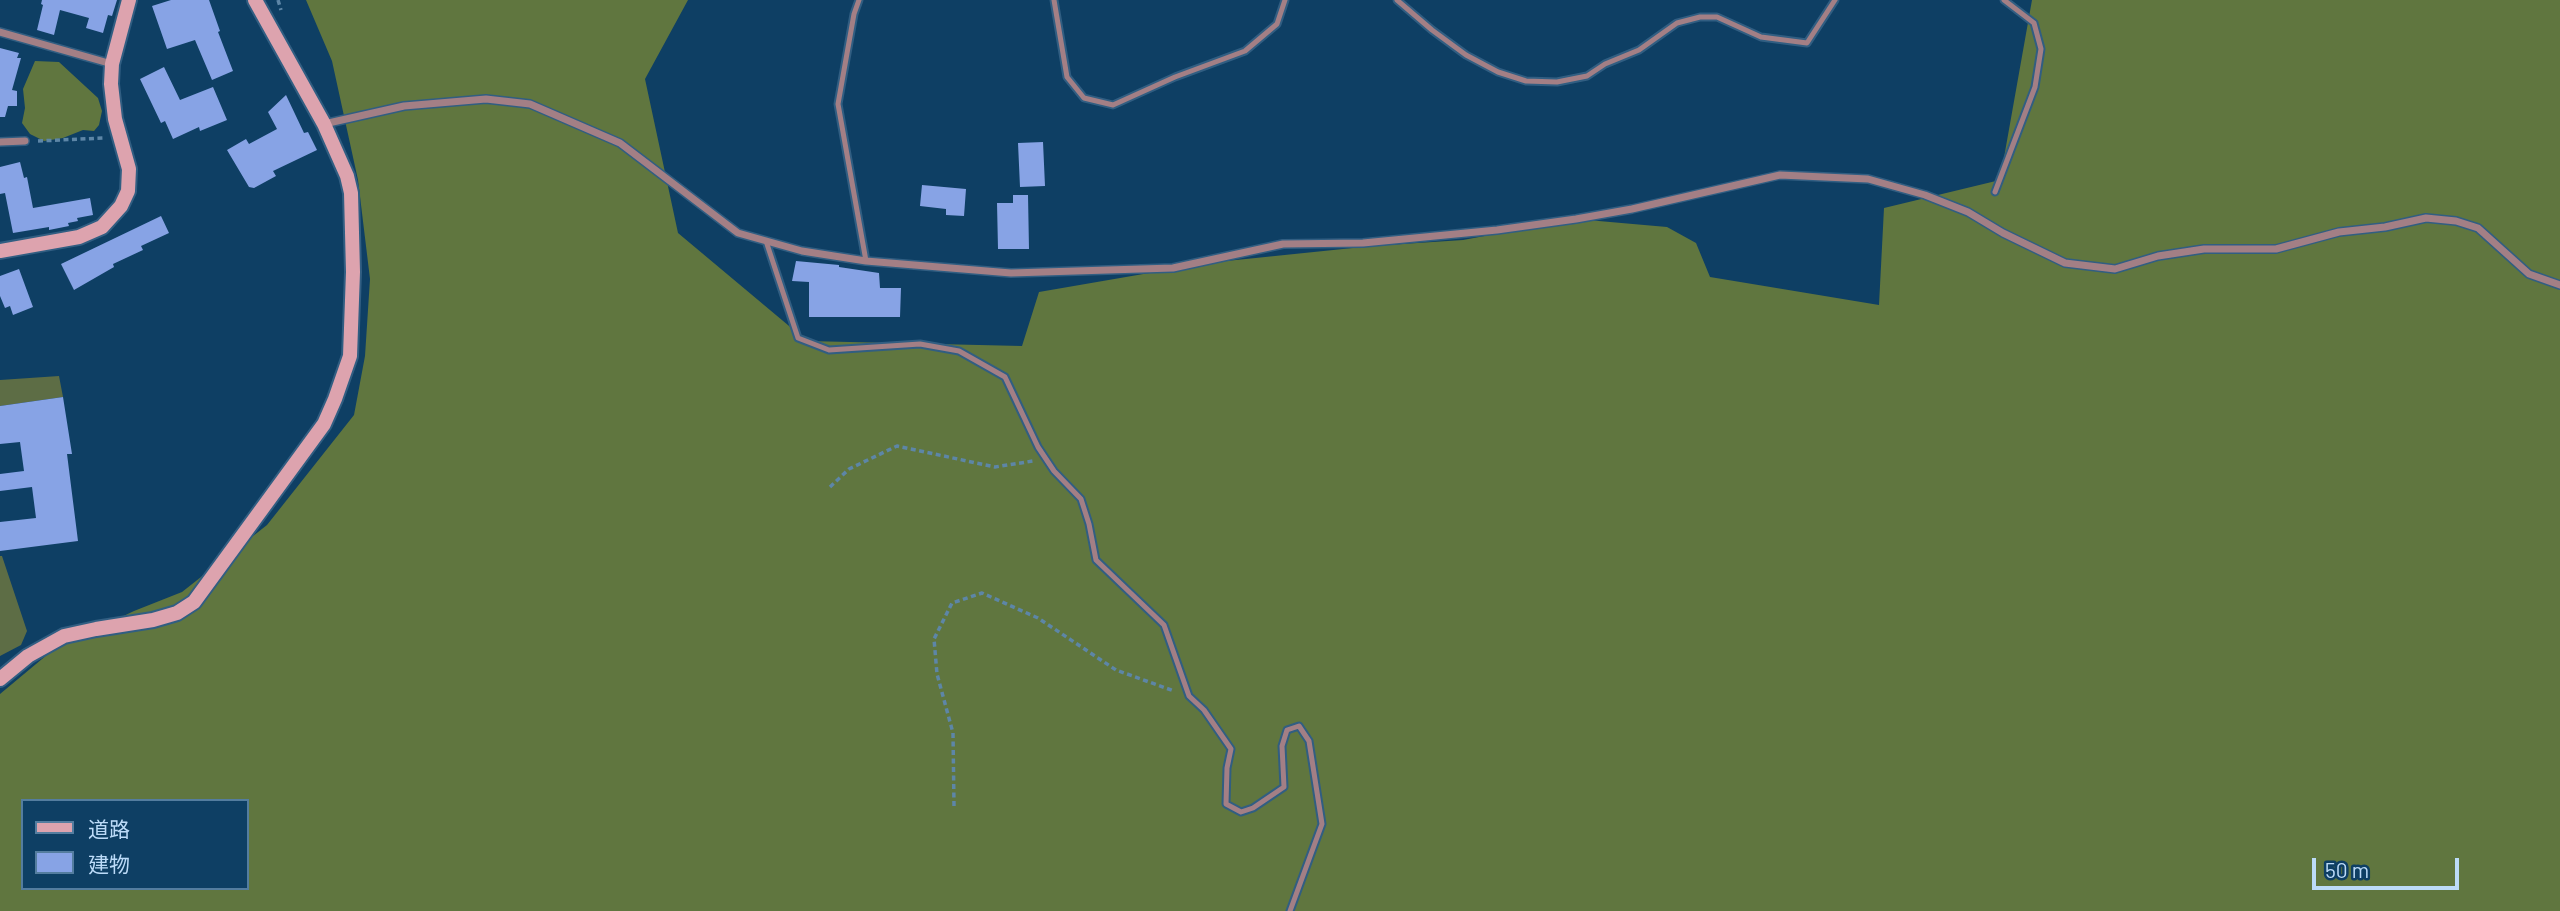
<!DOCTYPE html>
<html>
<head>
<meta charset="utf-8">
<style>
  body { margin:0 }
  #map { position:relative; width:2560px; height:911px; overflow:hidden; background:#0e3f64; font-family:Barlow,"Noto Sans JP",sans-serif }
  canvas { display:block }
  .legend { position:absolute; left:21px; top:799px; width:228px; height:91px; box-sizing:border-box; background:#0e3f64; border:2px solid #547d9f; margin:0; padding:9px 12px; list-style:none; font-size:21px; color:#bcdbf8 }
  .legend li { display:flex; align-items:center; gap:14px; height:35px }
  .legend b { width:35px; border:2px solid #547d9f }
  .scale { position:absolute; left:2312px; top:858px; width:147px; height:32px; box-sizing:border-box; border:4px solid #bcdbf8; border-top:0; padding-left:9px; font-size:21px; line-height:24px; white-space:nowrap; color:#bcdbf8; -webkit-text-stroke:5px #0e3f64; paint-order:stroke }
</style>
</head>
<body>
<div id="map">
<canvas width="2560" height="911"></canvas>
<ul class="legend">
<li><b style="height:9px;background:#dda3ae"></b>道路</li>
<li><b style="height:19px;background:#87a3e5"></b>建物</li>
</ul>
<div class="scale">50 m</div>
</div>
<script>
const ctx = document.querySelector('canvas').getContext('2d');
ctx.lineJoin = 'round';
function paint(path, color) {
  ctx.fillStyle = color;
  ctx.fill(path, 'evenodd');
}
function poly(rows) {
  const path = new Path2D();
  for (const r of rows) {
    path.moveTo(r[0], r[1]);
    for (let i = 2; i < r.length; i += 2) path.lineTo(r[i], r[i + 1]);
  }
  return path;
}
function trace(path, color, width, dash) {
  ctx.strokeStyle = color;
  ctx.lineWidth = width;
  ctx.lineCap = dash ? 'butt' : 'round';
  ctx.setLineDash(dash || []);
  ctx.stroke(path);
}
const green = poly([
  [59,376,63,397,0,406,0,380],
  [0,556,2,556,27,631,21,645,0,656]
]);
const forest = poly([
  [306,0,688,0,645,79,678,233,807,341,1022,346,1039,292,1207,263,1372,246,1463,240,1576,219,1667,227,1696,243,1710,277,1879,305,1884,208,2000,180,2032,0,2560,0,2560,911,0,911,0,694,54,649,134,611,182,592,267,525,354,415,365,356,370,279,358,180,332,61],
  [23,801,247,801,247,888,23,888],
  [35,61,59,62,98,98,102,111,99,125,94,131,83,130,63,138,44,141,30,134,22,123,25,108,23,89]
]);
const building = poly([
  [42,0,117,0,112,16,108,15,103,33,86,28,89,18,60,10,54,35,37,30,43,5,41,4],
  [171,0,209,0,220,31,218,32,233,71,212,80,195,40,167,49,152,6],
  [0,48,19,53,17,58,21,58,12,90,17,91,17,106,8,106,5,117,0,117],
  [164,67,180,100,213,87,227,120,200,131,199,127,173,139,165,121,161,123,140,79],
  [286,95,304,133,308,132,317,150,273,171,276,176,254,188,249,187,227,150,246,139,249,144,277,129,268,112],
  [1043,142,1045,186,1020,187,1018,143],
  [20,162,24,178,27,177,33,208,90,198,93,215,77,218,78,221,68,223,69,226,49,230,49,227,13,233,5,193,0,194,0,167],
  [922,185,966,189,964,216,946,215,946,209,920,206],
  [1013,195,1028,195,1029,249,998,249,997,203,1013,203],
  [161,216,169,233,141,246,143,250,113,264,114,267,74,290,61,264],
  [796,261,839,265,839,267,879,273,880,288,901,288,900,317,809,317,809,282,792,281],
  [19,269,33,307,13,315,10,306,5,308,0,296,0,276],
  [63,397,72,454,67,454,78,541,0,551,0,522,36,518,32,487,0,491,0,474,24,471,20,442,0,444,0,406]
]);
const path = poly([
  [278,0,281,10],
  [38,141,104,138],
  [830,487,849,469,897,446,995,467,1033,461],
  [954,806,953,733,937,674,934,639,952,603,982,593,1038,618,1116,670,1174,691]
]);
const lane = poly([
  [859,0,854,14,838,104,866,261],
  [1054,0,1067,77,1084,98,1113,105,1175,77,1245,51,1277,24,1285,0],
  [1397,0,1432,30,1466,55,1498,72,1526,81,1557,82,1587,76,1605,64,1639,50,1677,23,1700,17,1717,17,1761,37,1807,43,1835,0],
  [1995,192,2035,87,2041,49,2034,23,2004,0],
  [766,241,798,338,829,350,920,344,959,351,1005,377,1038,447,1054,471,1081,499,1089,524,1096,560,1164,625,1189,696,1204,710,1231,749,1227,768,1226,804,1241,812,1253,808,1284,787,1282,746,1287,730,1299,726,1309,741,1322,824,1290,911]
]);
const street = poly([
  [0,32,112,64],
  [324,124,404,106,486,99,530,104,620,143,738,233,802,251,866,261,1011,273,1173,268,1283,244,1363,243,1497,230,1576,219,1632,209,1780,175,1868,179,1925,195,1968,212,2003,233,2065,263,2115,269,2158,256,2204,249,2276,249,2339,232,2385,227,2426,218,2456,221,2478,228,2529,274,2560,285],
  [0,142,25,141]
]);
const secondary = poly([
  [0,251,79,237,102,227,121,206,128,191,129,169,115,119,111,84,112,64,129,0],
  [0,679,28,656,64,636,96,629,153,620,177,613,194,602,324,424,335,399,350,356,353,272,351,193,347,176,324,124,255,0]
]);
paint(green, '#5d6d45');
paint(forest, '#60763f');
paint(building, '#87a3e5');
trace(lane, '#315e82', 9);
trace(street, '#315e82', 10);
trace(secondary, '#315e82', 18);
trace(path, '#5d86a7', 3.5, [5, 3.5]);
trace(lane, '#a37f85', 5);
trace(street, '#a37f85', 7);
trace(secondary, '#dda3ae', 14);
</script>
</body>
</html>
